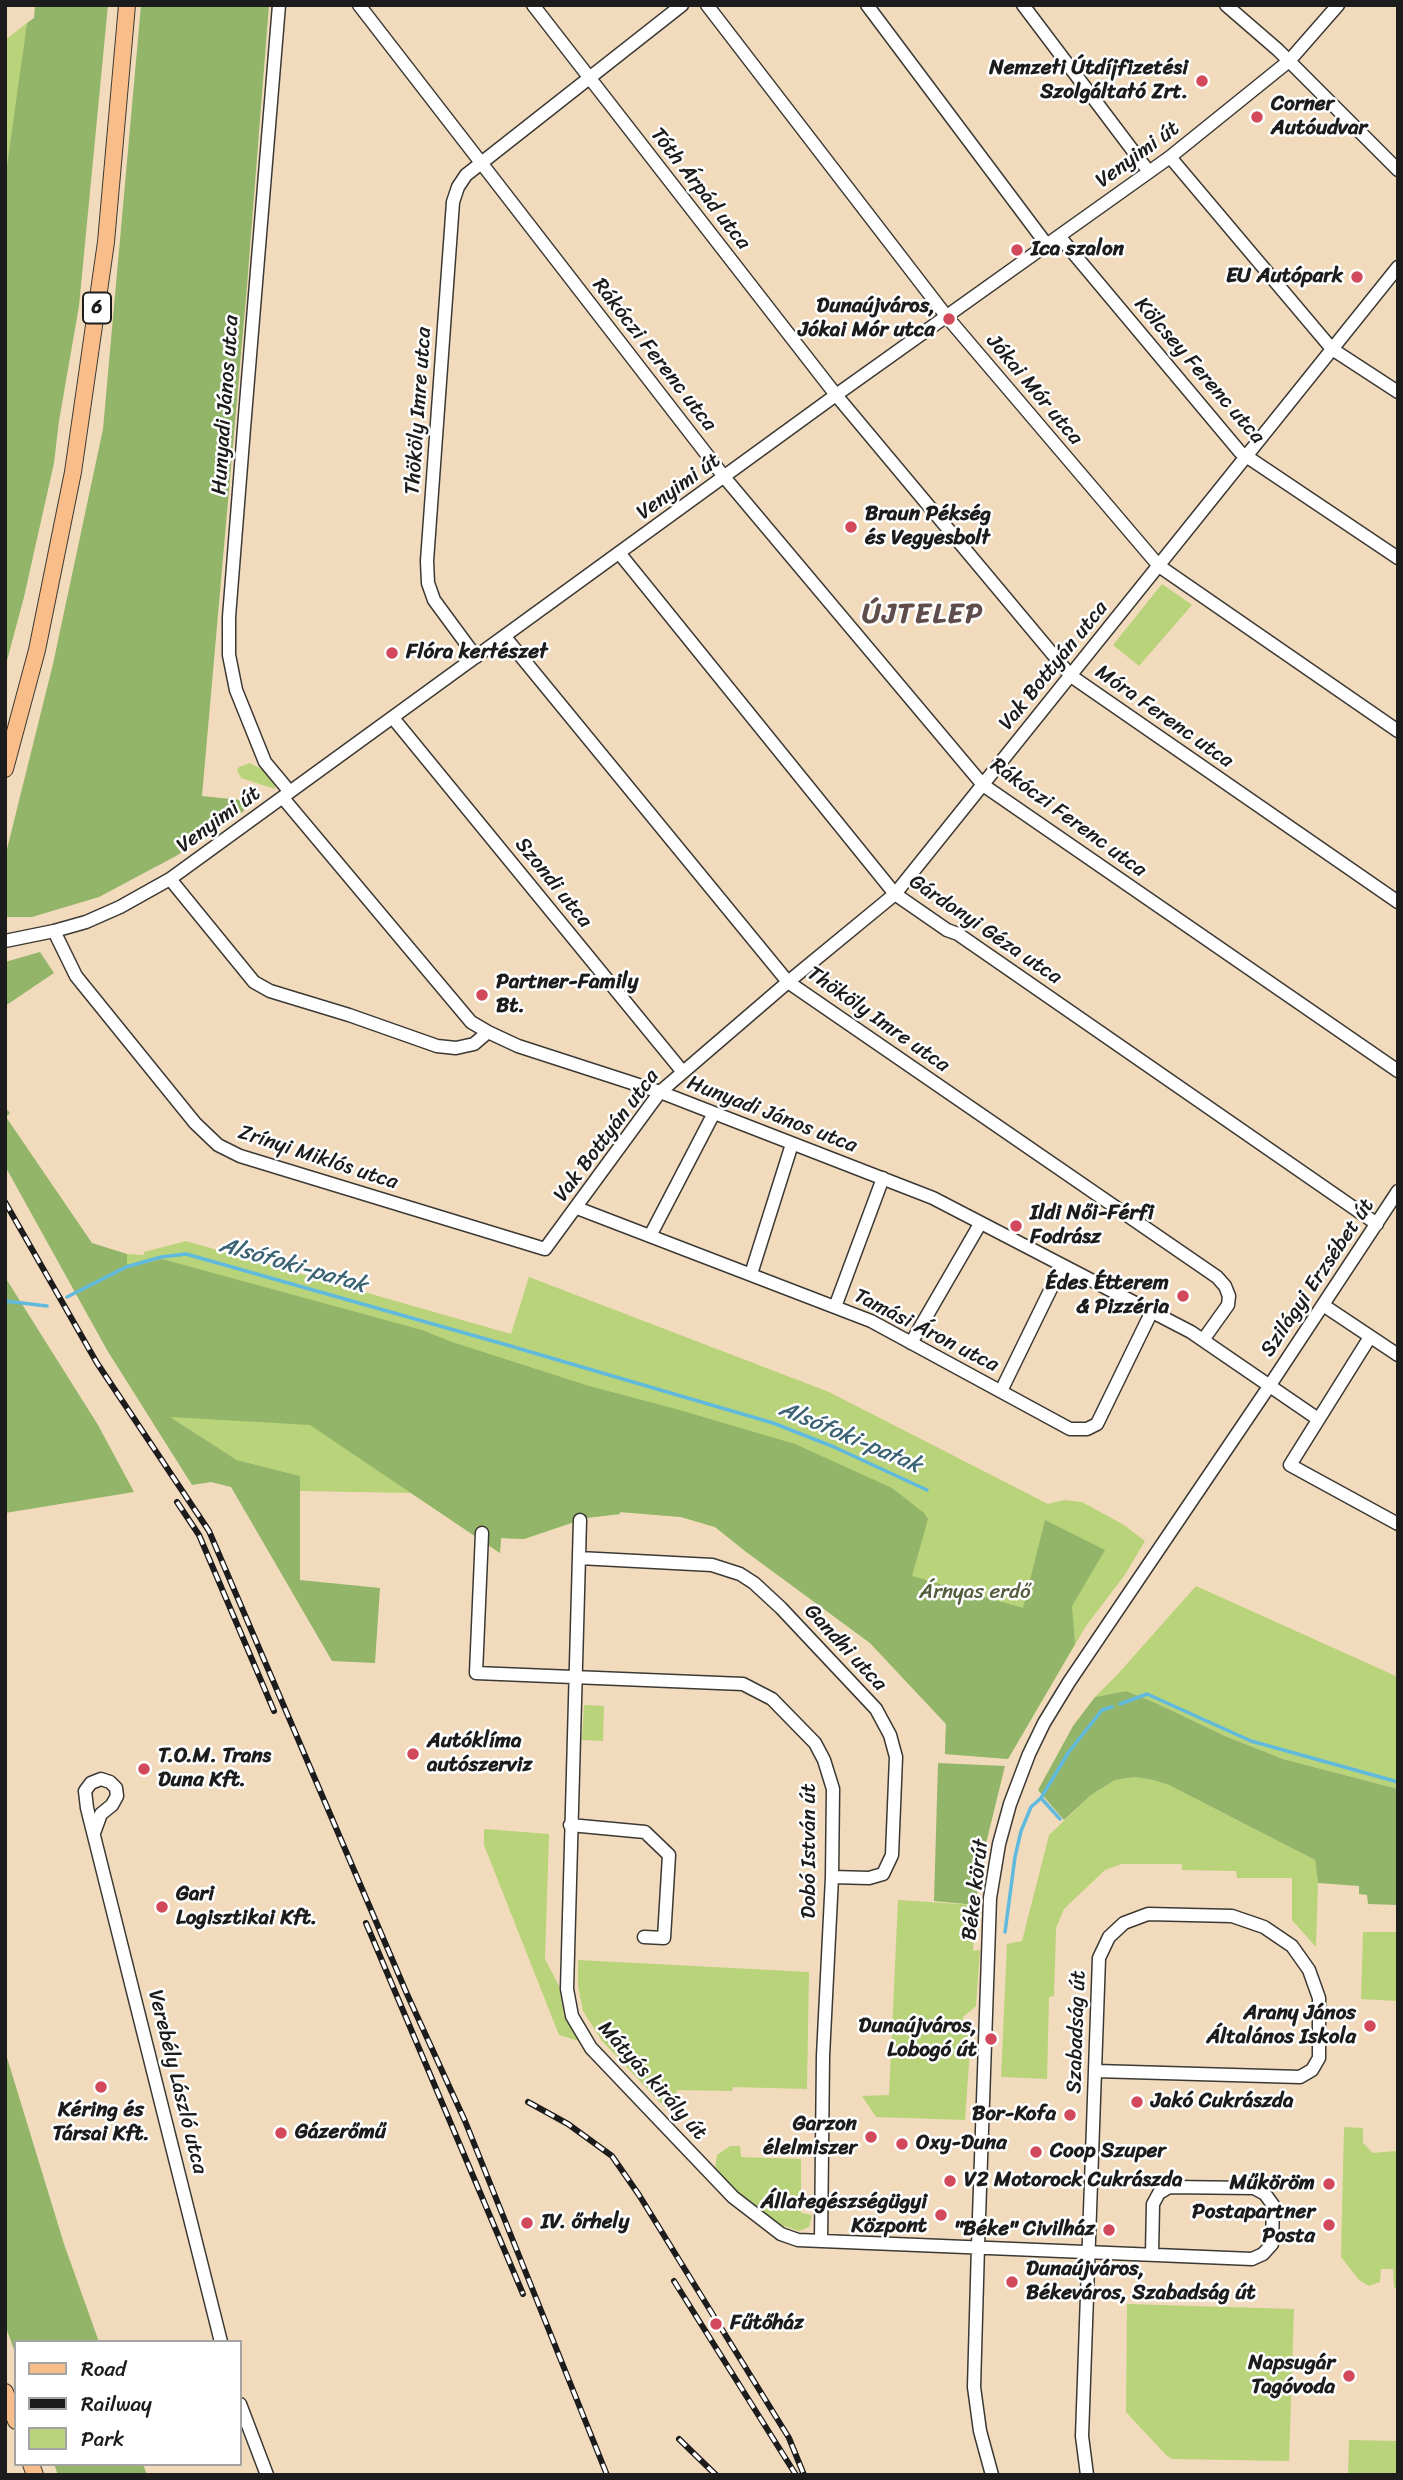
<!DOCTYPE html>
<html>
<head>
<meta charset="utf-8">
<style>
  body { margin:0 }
  #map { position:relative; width:1403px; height:2480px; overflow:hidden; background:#f2dbbc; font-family:Sriracha,sans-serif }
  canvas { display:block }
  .frame { position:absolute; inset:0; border:7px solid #1c1c1c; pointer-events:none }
  .legend { position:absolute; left:14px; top:2340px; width:228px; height:126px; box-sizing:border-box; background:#fff; border:2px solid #a4a4a4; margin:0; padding:9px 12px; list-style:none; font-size:21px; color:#1c1c1c }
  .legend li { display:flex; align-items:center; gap:14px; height:35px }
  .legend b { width:35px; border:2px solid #a4a4a4 }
</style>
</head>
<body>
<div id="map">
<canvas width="1403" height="2480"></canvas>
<div class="frame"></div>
<ul class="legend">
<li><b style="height:9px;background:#f8bd89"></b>Road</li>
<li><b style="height:9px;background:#1c1c1c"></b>Railway</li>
<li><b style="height:19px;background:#b8d379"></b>Park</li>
</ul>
</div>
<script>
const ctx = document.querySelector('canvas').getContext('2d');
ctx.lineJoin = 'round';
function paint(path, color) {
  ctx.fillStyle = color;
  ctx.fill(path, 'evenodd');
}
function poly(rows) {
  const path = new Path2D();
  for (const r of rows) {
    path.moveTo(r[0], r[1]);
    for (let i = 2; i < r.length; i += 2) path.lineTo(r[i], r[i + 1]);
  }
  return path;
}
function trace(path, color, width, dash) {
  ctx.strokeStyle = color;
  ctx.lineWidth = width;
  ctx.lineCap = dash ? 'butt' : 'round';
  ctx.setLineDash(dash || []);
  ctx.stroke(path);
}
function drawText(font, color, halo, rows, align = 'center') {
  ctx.font = font + ' Sriracha,sans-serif';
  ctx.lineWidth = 5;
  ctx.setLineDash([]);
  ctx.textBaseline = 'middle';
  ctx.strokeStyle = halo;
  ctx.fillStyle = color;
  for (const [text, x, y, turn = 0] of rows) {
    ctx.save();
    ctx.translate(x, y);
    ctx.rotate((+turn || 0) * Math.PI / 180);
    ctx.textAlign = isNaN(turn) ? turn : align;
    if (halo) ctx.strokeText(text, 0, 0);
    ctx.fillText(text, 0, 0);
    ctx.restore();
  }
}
const green = poly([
  [27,23,16,108,5,180,5,40],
  [1162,584,1192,605,1139,666,1113,645],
  [250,763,267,772,274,780,275,789,241,778,237,770,239,767],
  [186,1241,511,1334,529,1277,829,1392,1048,1504,1064,1500,1082,1502,1124,1525,1145,1541,1124,1576,1086,1626,1008,1759,945,1754,946,1724,870,1643,745,1551,715,1527,681,1517,620,1512,620,1514,586,1518,524,1539,501,1538,500,1553,411,1493,300,1491,300,1476,237,1460,168,1416,127,1269,127,1254,144,1255,144,1252],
  [1196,1586,1398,1677,1398,1789,1283,1759,1225,1736,1156,1703,1126,1691,1095,1697,1117,1675],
  [584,1705,604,1706,603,1741,582,1740],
  [1135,1777,1153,1780,1169,1785,1315,1860,1318,1883,1316,1947,1292,1920,1292,1878,1237,1878,1236,1871,1182,1870,1182,1864,1122,1864,1105,1870,1064,1909,1056,1928,1054,1996,1049,1997,1047,2079,1001,2077,1007,1944,1022,1941,1049,1835,1091,1795,1115,1780],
  [484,1829,549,1834,545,1959,559,1986,564,2016,579,2041,559,2035,484,1845],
  [898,1900,976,1905,973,1951,980,1950,976,2006,963,2017,964,2029,971,2036,965,2120,876,2117,862,2096,889,2095],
  [1363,1932,1398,1932,1398,2001,1361,1999],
  [578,1960,809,1972,807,2089,733,2087,732,2091,677,2090,676,2119,602,2041,583,2011,578,1986],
  [1344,2127,1363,2128,1363,2143,1373,2153,1395,2151,1398,2155,1398,2290,1394,2287,1393,2269,1381,2269,1380,2282,1369,2286,1359,2280,1341,2257],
  [730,2146,740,2146,741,2157,801,2159,801,2213,812,2215,809,2227,799,2231,781,2225,758,2210,725,2181,715,2168,717,2155],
  [1127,2304,1294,2309,1289,2461,1172,2459,1166,2455,1126,2412],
  [1349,2440,1398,2441,1398,2475,1348,2475]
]);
const forest = poly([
  [35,5,108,5,79,306,59,421,54,463,24,597,5,668,5,180,27,23,34,18],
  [141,5,269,5,247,286,202,796,240,800,244,811,176,856,99,897,32,917,8,917,5,916,5,857,53,664,103,429],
  [40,952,54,973,5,1006,5,962],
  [5,1107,10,1113,6,1117,92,1243,127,1254,127,1268,162,1259,422,1330,452,1342,589,1386,676,1409,795,1444,892,1488,924,1513,928,1519,912,1576,1023,1608,1045,1520,1105,1550,1072,1606,1075,1644,1008,1759,945,1754,946,1724,870,1643,745,1551,715,1527,681,1517,620,1512,620,1514,586,1518,524,1539,501,1538,500,1553,310,1425,170,1417,237,1460,300,1476,300,1580,380,1588,375,1663,332,1661,231,1487,211,1482,192,1485,107,1350,5,1166],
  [5,1277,98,1425,134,1492,5,1513],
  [1126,1691,1156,1703,1225,1736,1283,1759,1398,1789,1398,1905,1368,1904,1367,1895,1359,1894,1359,1886,1318,1883,1315,1860,1169,1785,1153,1780,1135,1777,1115,1780,1091,1795,1064,1820,1038,1790,1073,1726,1095,1697],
  [938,1763,1005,1766,980,1868,976,1905,934,1901],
  [5,2051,64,2244,99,2342,16,2342,16,2355,5,2325],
  [54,2464,143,2464,147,2475,58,2475]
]);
const stream = poly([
  [67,1297,126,1267,161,1257,186,1254,514,1347],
  [5,1301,47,1306],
  [517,1348,773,1423,834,1447,927,1490],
  [1120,1704,1147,1694,1251,1741,1398,1782],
  [1041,1798,1060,1819],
  [1005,1932,1015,1857,1021,1831,1031,1807,1041,1798,1068,1753,1102,1710,1112,1707]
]);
const minor = poly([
  [279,5,244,428,229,617,229,655,236,690,265,762,290,792],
  [359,5,725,478,983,785,1398,1071],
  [533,5,836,395,1071,676,1398,902],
  [707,5,947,317,1159,566,1398,731],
  [867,5,1047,245],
  [1023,5,1149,172],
  [1226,5,1278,50,1398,170],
  [1170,157,1332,349,1398,392],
  [1059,236,1240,452,1398,558],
  [620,554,895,894,947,930,958,934,1377,1224],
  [505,637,788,982,1217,1277,1225,1286,1229,1296,1228,1305,1203,1340],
  [476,657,434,600,428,583,427,561,453,202,458,187,466,175,480,164,682,5],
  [393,718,682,1071],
  [283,798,471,1022,488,1032,518,1046,660,1092,933,1198,1191,1332,1318,1419],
  [170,879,254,982,270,991,349,1015,437,1046,456,1048,474,1044,488,1032],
  [54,931,76,976,195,1123,218,1145,240,1156,545,1249,660,1092,788,982,895,894,1398,267],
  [5,941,54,931,86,922,120,907,170,879,836,395,1170,157,1289,61,1338,5],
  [577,1208,871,1321,1070,1429,1087,1429,1097,1424,1152,1311],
  [650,1236,714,1113],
  [751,1274,792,1144],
  [1323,1305,1398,1355],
  [835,1307,883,1178],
  [1370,1337,1290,1465,1398,1524],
  [911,1343,980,1224],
  [1001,1391,1062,1266],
  [580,1520,567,1989,572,2016,591,2048,733,2197,781,2234,798,2240,1252,2259,1263,2254,1272,2244,1273,2205,1265,2194,1254,2188,1169,2187,1159,2193,1153,2204,1152,2254],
  [482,1533,476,1673,743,1684,772,1699,815,1743,824,1760,833,1789,832,1877,823,2056,821,2241],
  [579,1558,712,1565,740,1574,754,1583,781,1608,876,1709,890,1735,896,1757,892,1855,883,1874,869,1878,832,1877],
  [570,1825,645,1832,669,1855,664,1938,644,1937],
  [94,1833,101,1814,112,1805,117,1796,116,1788,110,1782,101,1779,91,1783,85,1791,87,1808,221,2342],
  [240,2404,267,2475],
  [992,2475,980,2431,974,2387,978,2246,990,1898,999,1844,1010,1804,1029,1754,1044,1723,1069,1682,1270,1385,1398,1191],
  [1087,2475,1082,2436,1099,1958,1109,1937,1124,1923,1148,1914,1232,1916,1264,1927,1292,1946,1309,1970,1319,1998,1319,2058,1312,2070,1300,2077,1096,2071]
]);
const major = poly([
  [5,769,37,650,73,472,106,242,127,5],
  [5,2392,16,2421],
  [31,2464,35,2475]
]);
const rail = poly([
  [5,1202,97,1363,209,1531,407,1994,465,2121,607,2475],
  [177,1502,199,1535,274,1711],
  [366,1923,523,2294],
  [528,2102,568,2124,612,2156,639,2195,789,2438,804,2475],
  [674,2281,796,2475],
  [679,2439,716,2475]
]);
const markers = [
  [1202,81,7,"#d1495b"],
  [1257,117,7,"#d1495b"],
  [1017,250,7,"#d1495b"],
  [1357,277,7,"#d1495b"],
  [949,319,7,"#d1495b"],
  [851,527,7,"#d1495b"],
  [392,653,7,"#d1495b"],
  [482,995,7,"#d1495b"],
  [1016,1226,7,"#d1495b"],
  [1183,1296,7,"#d1495b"],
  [413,1754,7,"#d1495b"],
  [144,1769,7,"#d1495b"],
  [162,1907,7,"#d1495b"],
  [1370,2026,7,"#d1495b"],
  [991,2039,7,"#d1495b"],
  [101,2087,7,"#d1495b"],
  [1137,2102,7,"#d1495b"],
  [1070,2115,7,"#d1495b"],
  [281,2133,7,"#d1495b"],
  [871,2137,7,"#d1495b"],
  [902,2144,7,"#d1495b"],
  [1036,2152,7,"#d1495b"],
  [950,2181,7,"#d1495b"],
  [1329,2184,7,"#d1495b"],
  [941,2215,7,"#d1495b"],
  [527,2223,7,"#d1495b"],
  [1329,2225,7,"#d1495b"],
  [1109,2230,7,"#d1495b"],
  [1012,2282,7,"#d1495b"],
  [716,2324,7,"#d1495b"],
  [1349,2376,7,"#d1495b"]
];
const shields = [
  [97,308,28]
];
const shieldNames = [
  ["6",97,308]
];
const poiNames = [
  ["Nemzeti Útdíjfizetési",1188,69,"right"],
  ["Szolgáltató Zrt.",1188,93,"right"],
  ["Corner",1271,105],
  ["Autóudvar",1271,129],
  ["Ica szalon",1031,250],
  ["EU Autópark",1343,277,"right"],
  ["Dunaújváros,",935,307,"right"],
  ["Jókai Mór utca",935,331,"right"],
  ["Braun Pékség",865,515],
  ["és Vegyesbolt",865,539],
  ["Flóra kertészet",406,653],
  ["Partner-Family",496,983],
  ["Bt.",496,1007],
  ["Ildi Női-Férfi",1030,1214],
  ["Fodrász",1030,1238],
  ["Édes Étterem",1169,1284,"right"],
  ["& Pizzéria",1169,1308,"right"],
  ["Autóklíma",427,1742],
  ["autószerviz",427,1766],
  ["T.O.M. Trans",158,1757],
  ["Duna Kft.",158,1781],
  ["Gari",176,1895],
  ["Logisztikai Kft.",176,1919],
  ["Arany János",1356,2014,"right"],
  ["Általános Iskola",1356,2038,"right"],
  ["Dunaújváros,",977,2027,"right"],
  ["Lobogó út",977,2051,"right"],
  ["Jakó Cukrászda",1151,2102],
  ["Kéring és",101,2111,"center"],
  ["Társai Kft.",101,2135,"center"],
  ["Bor-Kofa",1056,2115,"right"],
  ["Garzon",857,2125,"right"],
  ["élelmiszer",857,2149,"right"],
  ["Gázerőmű",295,2133],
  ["Oxy-Duna",916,2144],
  ["Coop Szuper",1050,2152],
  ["V2 Motorock Cukrászda",964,2181],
  ["Műköröm",1315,2184,"right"],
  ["Állategészségügyi",927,2203,"right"],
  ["Központ",927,2227,"right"],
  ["Postapartner",1315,2213,"right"],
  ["Posta",1315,2237,"right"],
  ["IV. őrhely",541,2223],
  ["\"Béke\" Civilház",1095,2230,"right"],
  ["Dunaújváros,",1026,2270],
  ["Békeváros, Szabadság út",1026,2294],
  ["Fűtőház",730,2324],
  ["Napsugár",1335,2364,"right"],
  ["Tagóvoda",1335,2388,"right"]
];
const streetNames = [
  ["Venyimi út",1138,155,-36],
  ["Tóth Árpád utca",700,189,52],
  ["Rákóczi Ferenc utca",654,355,52],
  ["Kölcsey Ferenc utca",1199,371,49],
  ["Jókai Mór utca",1034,390,50],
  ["Hunyadi János utca",226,405,-86],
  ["Thököly Imre utca",419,411,-86],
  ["Venyimi út",679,487,-36],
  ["Vak Bottyán utca",1054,666,-51],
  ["Móra Ferenc utca",1164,717,35],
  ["Rákóczi Ferenc utca",1068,818,36],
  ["Venyimi út",219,820,-36],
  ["Szondi utca",553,883,51],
  ["Gárdonyi Géza utca",985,930,34],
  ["Thököly Imre utca",878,1020,35],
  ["Hunyadi János utca",772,1115,21],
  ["Vak Bottyán utca",607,1136,-53],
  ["Zrínyi Miklós utca",318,1158,18],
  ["Szilágyi Erzsébet út",1318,1278,-56],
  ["Tamási Áron utca",926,1331,27],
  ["Gandhi utca",845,1648,47],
  ["Dobó István út",810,1851,-90],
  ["Béke körút",976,1890,-83],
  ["Szabadság út",1077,2032,-88],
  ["Mátyás király út",652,2081,48],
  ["Verebély László utca",177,2082,76]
];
const parkNames = [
  ["Árnyas erdő",975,1593]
];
const waterNames = [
  ["Alsófoki-patak",293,1266,16],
  ["Alsófoki-patak",850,1438,23]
];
const districtNames = [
  ["ÚJTELEP",923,615]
];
paint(green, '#b8d379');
paint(forest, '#92b569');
trace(stream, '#61bade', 3.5);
trace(minor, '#3c3934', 15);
trace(major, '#3c3934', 18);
trace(minor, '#fff', 12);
trace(major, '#f8bd89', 16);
trace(rail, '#1c1c1c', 6);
trace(rail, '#fff', 3.5, [10]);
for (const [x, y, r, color] of markers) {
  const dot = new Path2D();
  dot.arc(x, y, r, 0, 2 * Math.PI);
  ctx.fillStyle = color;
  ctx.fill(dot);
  trace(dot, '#fff', 2.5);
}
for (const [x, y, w] of shields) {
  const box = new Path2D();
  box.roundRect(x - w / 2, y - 15.5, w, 31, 5);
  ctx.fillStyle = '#fff';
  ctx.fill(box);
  trace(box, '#1c1c1c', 2);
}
drawText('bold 19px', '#1c1c1c', null, shieldNames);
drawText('bold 21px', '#1c1c1c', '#fff', poiNames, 'left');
drawText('21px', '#1c1c1c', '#fff', streetNames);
drawText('21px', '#535c3d', '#fff', parkNames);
drawText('italic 23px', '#3b6373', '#fff', waterNames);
ctx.letterSpacing = '2px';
drawText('bold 28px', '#5f4d4b', '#fff', districtNames);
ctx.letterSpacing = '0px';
</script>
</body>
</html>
